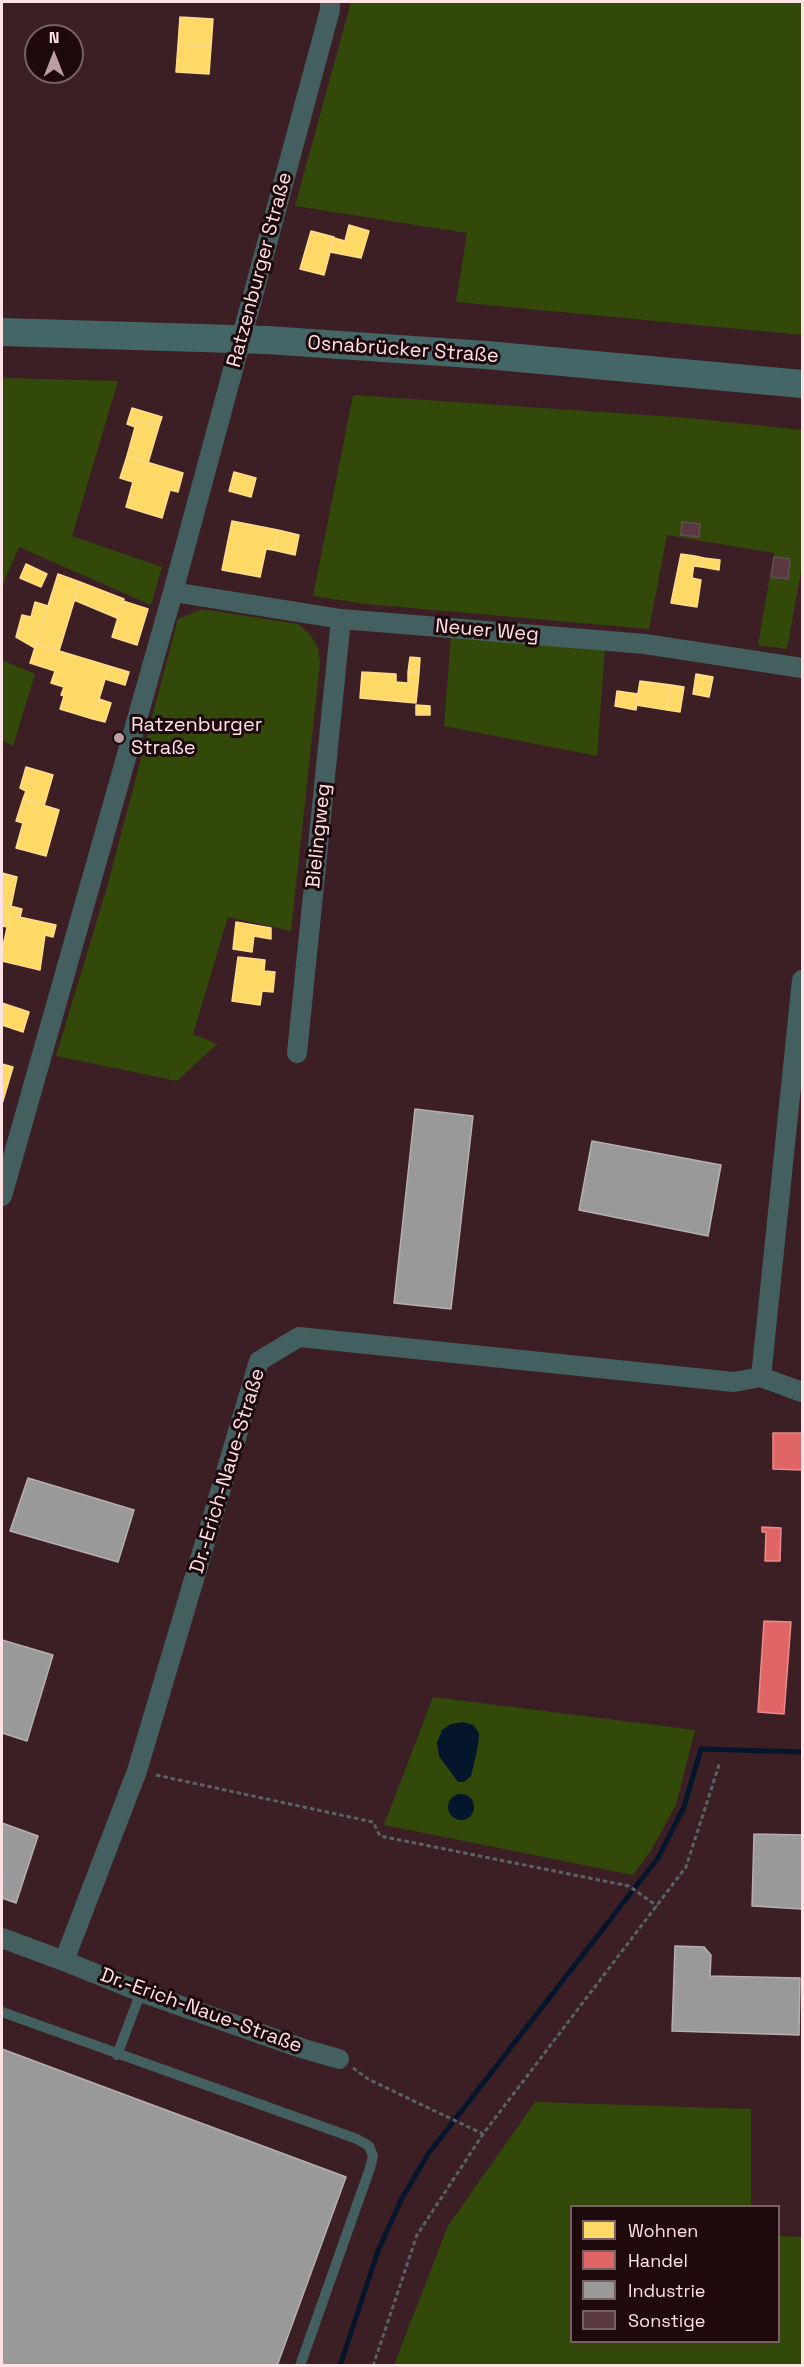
<!DOCTYPE html>
<html>
<head>
<meta charset="utf-8">
<style>
  body { margin:0 }
  #map { position:relative; width:804px; height:2367px; overflow:hidden; background:#3b1f25; font-family:"Space Grotesk",sans-serif }
  canvas { display:block }
  .frame { position:absolute; inset:0; border:3px solid #fee2e5; pointer-events:none }
  .legend { position:absolute; left:570px; top:2205px; width:210px; height:138px; box-sizing:border-box; background:#1e090c; border:2px solid #786063; margin:0; padding:8px 10px; list-style:none; font-size:18px; color:#fee2e5 }
  .legend li { display:flex; align-items:center; gap:12px; height:30px }
  .legend b { width:30px; border:2px solid #786063 }
  .north { position:absolute; left:24px; top:24px; width:60px; height:60px; box-sizing:border-box; background:#1e090c; border:2px solid #786063; border-radius:50%; rotate:0deg; font-size:16px; font-weight:700; line-height:24px; text-align:center; color:#fee2e5 }
  .north::after { content:''; display:block; margin:auto; width:21px; height:27px; background:#ba9ea2; clip-path:polygon(50% 0,100% 100%,50% 72%,0 100%) }
</style>
</head>
<body>
<div id="map">
<canvas width="804" height="2367"></canvas>
<div class="frame"></div>
<ul class="legend">
<li><b style="height:16px;background:#ffd966"></b>Wohnen</li>
<li><b style="height:16px;background:#e06666"></b>Handel</li>
<li><b style="height:16px;background:#999"></b>Industrie</li>
<li><b style="height:16px;background:#5a3841"></b>Sonstige</li>
</ul>
<div class="north">N</div>
</div>
<script>
const ctx = document.querySelector('canvas').getContext('2d');
ctx.lineJoin = 'round';
function paint(path, color) {
  ctx.fillStyle = color;
  ctx.fill(path, 'evenodd');
}
function poly(rows) {
  const path = new Path2D();
  for (const r of rows) {
    if (r.length === 3) {
      path.moveTo(r[0] + r[2], r[1]);
      path.arc(r[0], r[1], r[2], 0, 2 * Math.PI);
      continue;
    }
    path.moveTo(r[0], r[1]);
    for (let i = 2; i < r.length; i += 2) path.lineTo(r[i], r[i + 1]);
  }
  return path;
}
function trace(path, color, width, dash) {
  ctx.strokeStyle = color;
  ctx.lineWidth = width;
  ctx.lineCap = dash ? 'butt' : 'round';
  ctx.setLineDash(dash || []);
  ctx.stroke(path);
}
function drawText(font, color, halo, rows, align = 'center') {
  ctx.font = font + ' "Space Grotesk",sans-serif';
  ctx.lineWidth = 6;
  ctx.setLineDash([]);
  ctx.textBaseline = 'middle';
  ctx.strokeStyle = halo;
  ctx.fillStyle = color;
  for (const [text, x, y, turn = 0] of rows) {
    ctx.save();
    ctx.translate(x, y);
    ctx.rotate((+turn || 0) * Math.PI / 180);
    ctx.textAlign = isNaN(turn) ? turn : align;
    if (halo) ctx.strokeText(text, 0, 0);
    ctx.fillText(text, 0, 0);
    ctx.restore();
  }
}
const green = poly([
  [351,2,802,2,802,335,456,302,467,233,295,206],
  [2,378,118,381,72,536,162,567,151,605,19,547,3,584,2,583],
  [353,395,689,418,802,430,802,566,787,649,758,645,774,553,667,535,649,629,366,604,313,596],
  [202,609,298,624,310,634,318,648,320,663,291,931,228,917,193,1034,217,1044,177,1081,56,1056,107,887,178,619],
  [451,636,605,649,597,756,444,726],
  [2,660,35,674,13,746,2,740],
  [433,1697,695,1730,676,1805,650,1852,633,1875,384,1825],
  [535,2102,751,2109,751,2206,572,2206,572,2342,778,2342,779,2236,802,2237,802,2365,394,2365,448,2226]
]);
const water = poly([
  [463,1722,473,1725,479,1733,478,1746,471,1776,464,1782,458,1782,439,1756,437,1743,442,1730,451,1724],
  [461,1807,13]
]);
const homes = poly([
  [180,17,213,19,211,47,178,45,180,17],
  [178,45,211,47,209,74,176,72,178,45],
  [349,225,369,231,361,258,330,252,334,238,345,241,349,225],
  [311,231,334,237,324,275,300,269,311,231],
  [132,408,162,417,159,426,137,420,135,427,127,424,132,408],
  [137,420,159,426,148,463,127,456,137,420],
  [127,456,183,473,178,492,170,490,162,518,126,507,133,482,120,478,127,456],
  [234,472,256,478,251,497,229,491,234,472],
  [232,521,278,530,273,550,266,549,260,577,222,570,232,521],
  [278,530,299,535,295,555,273,550,278,530],
  [681,554,695,556,692,578,701,580,697,607,671,603,681,554],
  [695,556,704,558,702,567,694,566,695,556],
  [704,558,720,560,719,570,702,567,704,558],
  [26,564,47,574,41,587,20,578,26,564],
  [58,574,80,582,59,651,36,644,58,574],
  [80,582,124,599,117,618,74,600,80,582],
  [123,601,148,609,137,645,112,637,123,601],
  [35,602,48,606,35,648,16,637,22,615,31,617,35,602],
  [36,644,109,666,93,719,60,709,64,696,61,695,64,687,51,683,55,671,30,663,36,644],
  [410,657,420,658,419,673,408,672,410,657],
  [109,666,129,672,125,685,105,679,109,666],
  [362,672,396,674,396,682,418,684,416,703,360,698,362,672],
  [408,672,419,673,418,684,408,683,408,672],
  [696,674,713,677,709,697,693,694,696,674],
  [640,681,671,685,667,710,636,705,640,681],
  [671,685,684,687,680,712,667,710,671,685],
  [617,691,638,694,636,710,615,706,617,691],
  [99,699,111,703,105,722,93,719,99,699],
  [416,705,430,706,430,715,416,715,416,705],
  [26,767,53,775,44,806,23,799,26,791,20,788,26,767],
  [23,799,59,810,46,856,16,848,23,823,16,821,23,799],
  [2,873,17,877,11,906,2,904,2,873],
  [2,904,22,909,20,917,10,915,7,927,2,926,2,904],
  [10,915,56,925,53,937,45,935,40,970,2,961,2,950,10,915],
  [236,922,271,928,271,939,254,936,252,952,233,949,236,922],
  [238,957,265,960,264,971,275,972,273,992,262,991,260,1005,232,1001,238,957],
  [2,1003,29,1012,23,1032,2,1025,2,1003],
  [2,1064,13,1067,2,1104,2,1064]
]);
const shops = poly([
  [773,1433,802,1433,802,1470,773,1469,773,1433],
  [762,1527,781,1528,780,1561,765,1561,766,1532,762,1532,762,1527],
  [764,1621,791,1622,784,1714,758,1712,764,1621]
]);
const industry = poly([
  [415,1109,473,1116,451,1309,394,1303,415,1109],
  [592,1141,721,1165,708,1236,579,1210,592,1141],
  [28,1478,134,1510,118,1562,10,1531,28,1478],
  [2,1640,53,1655,27,1741,2,1733,2,1640],
  [2,1823,38,1836,16,1903,2,1898,2,1823],
  [754,1834,802,1835,802,1909,752,1906,754,1834],
  [675,1946,704,1947,711,1955,710,1976,800,1978,799,2035,672,2031,675,1946],
  [2,2049,346,2177,277,2366,2,2366,2,2049]
]);
const stream = poly([
  [340,2366,378,2251,401,2200,428,2154,658,1858,684,1807,701,1749,802,1752]
]);
const building = poly([
  [682,522,700,524,699,537,681,535,682,522],
  [774,557,790,559,788,579,771,577,774,557]
]);
const path = poly([
  [156,1775,373,1822,380,1836,629,1886,657,1906],
  [353,2068,368,2079,483,2134],
  [373,2366,417,2235,483,2134,686,1867,720,1762]
]);
const service = poly([
  [2,2012,357,2139,369,2146,373,2156,370,2168,300,2366],
  [117,2055,141,1992]
]);
const minor = poly([
  [173,592,341,619,645,644,802,668],
  [297,1053,341,619],
  [2,1196,173,592,330,10,330,2],
  [761,1377,802,980],
  [761,1377,802,1392],
  [2,1938,64,1961,137,1771,259,1361,299,1337,734,1382,761,1377],
  [64,1961,141,1992,301,2048,339,2059]
]);
const secondary = poly([
  [2,332,267,340,486,355,802,384]
]);
const markers = [
  [119,738,6,"#ba9ea2"]
];
const streetNames = [
  ["Ratzenburger Straße",260,270,-75],
  ["Osnabrücker Straße",403,350,4],
  ["Neuer Weg",487,631,5],
  ["Bielingweg",319,836,-84],
  ["Dr.-Erich-Naue-Straße",228,1471,-73],
  ["Dr.-Erich-Naue-Straße",201,2011,20]
];
const poiNames = [
  ["Ratzenburger",131,726],
  ["Straße",131,749]
];
paint(green, '#32490a');
paint(water, '#05152c');
paint(homes, '#ffd966');
trace(homes, '#ffdc8c', 1.5);
paint(shops, '#e06666');
trace(shops, '#e98b8c', 1.5);
paint(industry, '#999');
trace(industry, '#b7afb0', 1.5);
trace(stream, '#05152c', 5);
paint(building, '#5a3841');
trace(building, '#654d52', 1.5);
trace(path, '#586365', 3, [4.5, 3]);
trace(service, '#445f5f', 10);
trace(minor, '#445f5f', 20);
trace(secondary, '#456666', 28);
for (const [x, y, r, color] of markers) {
  const dot = new Path2D();
  dot.arc(x, y, r, 0, 2 * Math.PI);
  ctx.fillStyle = color;
  ctx.fill(dot);
  trace(dot, '#1e090c', 2);
}
drawText('20px', '#fee2e5', '#1e090c', streetNames);
drawText('20px', '#fee2e5', '#1e090c', poiNames, 'left');
</script>
</body>
</html>
